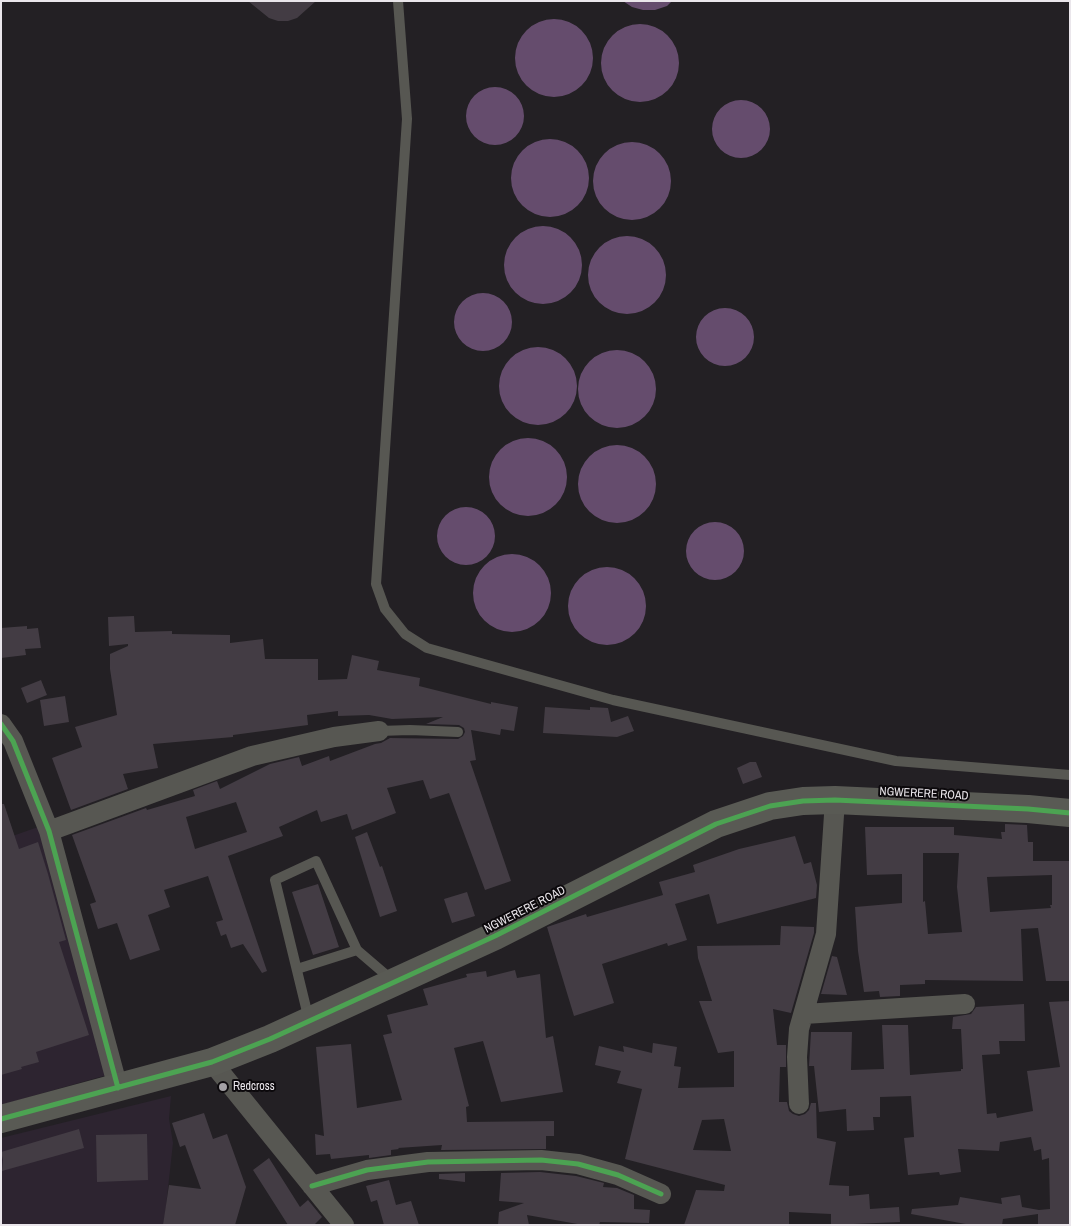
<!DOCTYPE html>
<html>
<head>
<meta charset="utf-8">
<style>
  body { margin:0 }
  #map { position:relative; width:1071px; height:1226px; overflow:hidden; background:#232024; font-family:"Archivo Narrow",sans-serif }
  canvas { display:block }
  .frame { position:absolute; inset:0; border:2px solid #eae6eb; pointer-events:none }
</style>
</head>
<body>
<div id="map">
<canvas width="1071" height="1226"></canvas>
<div class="frame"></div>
</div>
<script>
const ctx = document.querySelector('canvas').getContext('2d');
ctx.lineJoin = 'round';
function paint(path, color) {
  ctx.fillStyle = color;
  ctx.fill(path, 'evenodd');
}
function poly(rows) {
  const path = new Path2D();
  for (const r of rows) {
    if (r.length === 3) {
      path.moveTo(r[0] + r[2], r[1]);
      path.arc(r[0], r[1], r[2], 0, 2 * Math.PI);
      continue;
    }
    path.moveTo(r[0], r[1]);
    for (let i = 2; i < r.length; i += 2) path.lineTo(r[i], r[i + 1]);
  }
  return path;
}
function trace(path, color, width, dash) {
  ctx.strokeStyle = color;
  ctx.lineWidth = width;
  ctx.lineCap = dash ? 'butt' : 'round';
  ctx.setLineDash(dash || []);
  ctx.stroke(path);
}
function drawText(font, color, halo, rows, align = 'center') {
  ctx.font = font + ' "Archivo Narrow",sans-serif';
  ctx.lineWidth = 4;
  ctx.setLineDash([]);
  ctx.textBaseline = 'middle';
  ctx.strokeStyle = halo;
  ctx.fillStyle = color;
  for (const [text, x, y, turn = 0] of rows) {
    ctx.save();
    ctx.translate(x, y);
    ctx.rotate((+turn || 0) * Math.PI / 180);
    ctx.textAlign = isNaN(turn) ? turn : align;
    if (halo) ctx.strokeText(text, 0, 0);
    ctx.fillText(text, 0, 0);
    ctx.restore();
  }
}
const built = poly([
  [41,826,107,1075,1,1105,1,840],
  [171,1096,169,1119,173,1143,164,1225,1,1225,1,1138]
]);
const water = poly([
  [623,1,672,1,667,6,655,10,643,10,632,7],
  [554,58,39],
  [640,63,39],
  [495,116,29],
  [741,129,29],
  [550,178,39],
  [632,181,39],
  [543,265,39],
  [627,275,39],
  [483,322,29],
  [725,337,29],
  [538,386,39],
  [617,389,39],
  [528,477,39],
  [617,484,39],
  [466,536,29],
  [715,551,29],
  [512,593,39],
  [607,606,39]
]);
const building = poly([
  [248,1,316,1,297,18,288,21,278,21,269,18],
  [134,616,135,632,172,631,172,634,230,635,230,643,263,639,265,659,318,659,318,680,347,679,352,655,379,661,377,670,420,678,419,686,491,704,491,702,518,707,514,731,501,729,500,735,471,730,476,760,470,761,511,881,485,890,449,793,430,799,423,780,387,788,396,813,352,830,347,814,321,822,317,810,279,827,283,836,228,856,267,971,262,973,243,944,231,948,226,934,221,936,216,922,223,920,208,876,164,890,170,907,148,915,160,950,130,960,117,923,98,929,90,904,96,902,72,835,146,808,147,810,195,796,193,790,217,781,220,789,270,764,299,757,302,766,329,756,330,761,375,744,381,743,390,738,458,739,463,736,465,732,464,728,459,725,426,724,443,717,392,719,369,715,338,716,338,711,307,715,308,725,233,735,233,737,153,744,158,768,123,774,128,789,71,810,52,758,82,747,75,727,117,715,110,669,110,654,128,646,128,644,109,646,108,617],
  [236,802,247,832,195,849,186,817],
  [27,626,27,629,38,628,41,648,25,649,26,655,1,658,1,628],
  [41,680,47,695,27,703,21,688],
  [65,696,69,722,44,726,40,700],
  [545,707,590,710,590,707,608,708,611,722,628,716,634,731,617,737,543,733],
  [750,762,756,762,762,777,743,784,737,768],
  [1,804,4,804,19,849,38,842,48,874,66,940,59,942,89,1035,36,1052,39,1062,21,1067,22,1069,1,1075],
  [1005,824,1027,825,1028,842,1033,842,1033,861,1070,861,1070,981,1046,981,1038,928,1021,929,1023,981,925,980,925,984,900,985,900,996,880,997,879,991,864,992,858,951,855,907,902,903,902,874,867,875,865,827,954,827,954,835,1002,839,1001,832,1005,832],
  [923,853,959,853,957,887,962,932,928,934,925,901,923,902],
  [1052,875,1052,905,1050,905,1051,908,990,912,987,877],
  [367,832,380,867,382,866,397,911,380,917,355,837],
  [795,836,804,864,811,862,817,885,816,898,717,924,709,894,675,904,687,940,668,946,667,943,602,964,614,1003,574,1016,547,927,586,914,587,917,663,895,659,882,695,872,693,865,739,849],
  [318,884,339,947,313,955,292,892],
  [467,892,475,916,452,923,444,899],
  [781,926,814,927,814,933,791,1013,773,1009,777,1045,786,1045,786,1067,780,1067,779,1102,787,1102,789,1111,793,1114,799,1116,805,1114,809,1110,811,1103,816,1103,817,1138,836,1142,829,1185,849,1186,849,1196,869,1194,870,1209,899,1207,900,1222,831,1225,831,1214,789,1212,789,1225,684,1225,696,1190,724,1191,725,1185,625,1159,642,1089,617,1083,621,1071,595,1065,599,1046,624,1052,623,1046,652,1053,653,1043,677,1047,674,1066,681,1067,678,1088,734,1087,734,1051,718,1053,699,1001,712,1001,698,958,697,946,780,945],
  [724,1119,731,1151,693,1150,702,1120],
  [832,956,837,957,847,995,821,994],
  [515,970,517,978,540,974,546,1038,553,1036,563,1092,501,1102,483,1041,454,1048,469,1106,466,1107,467,1122,554,1121,554,1136,546,1136,546,1149,441,1150,442,1145,398,1148,399,1149,391,1150,391,1155,369,1158,369,1155,331,1159,330,1154,316,1155,315,1134,324,1136,316,1047,351,1044,357,1108,402,1100,383,1035,392,1033,387,1015,428,1005,423,989,467,977,466,974,486,971,487,977],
  [1070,1001,1070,1225,1038,1225,1038,1214,1003,1219,1002,1225,971,1225,911,1214,912,1209,958,1205,960,1197,1002,1204,1001,1198,1020,1195,1022,1207,1039,1210,1050,1209,1049,1158,1042,1160,1041,1149,1034,1151,1031,1137,1000,1142,999,1151,958,1149,961,1172,940,1175,939,1172,908,1175,904,1138,914,1137,911,1096,880,1097,880,1117,873,1117,874,1130,847,1131,846,1109,819,1112,814,1066,809,1066,811,1032,852,1032,851,1070,884,1069,882,1025,908,1025,910,1075,961,1071,961,1069,963,1069,961,1029,952,1029,953,1017,971,1014,976,1007,1024,1004,1025,1041,999,1041,1000,1054,982,1055,987,1114,996,1113,997,1118,1033,1111,1027,1071,1060,1067,1049,1002],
  [204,1113,213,1139,227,1134,246,1187,235,1225,163,1225,169,1185,201,1189,185,1145,180,1147,172,1123],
  [79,1129,84,1148,2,1171,3,1160,1,1152],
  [147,1134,148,1180,97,1182,96,1135],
  [269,1158,300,1207,308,1200,322,1217,314,1225,288,1225,253,1170],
  [540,1172,576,1176,604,1183,603,1187,617,1188,634,1195,634,1209,650,1210,649,1223,600,1222,599,1225,583,1225,527,1215,529,1225,498,1225,499,1212,524,1203,499,1201,501,1173],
  [465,1173,465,1182,439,1179,439,1174],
  [389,1180,396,1205,411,1201,419,1225,384,1225,377,1200,371,1202,366,1186]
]);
const lane = poly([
  [398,1,407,119,376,584,385,609,405,634,427,648,613,700,896,761,1070,775],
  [379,731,410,730,458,732],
  [297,969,357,950],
  [309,1020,275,880,316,861,357,950,392,980]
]);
const street = poly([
  [1,724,13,741,49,831,118,1088],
  [49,831,252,756,334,737,379,731],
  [804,1014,965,1004],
  [212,1062,344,1225],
  [799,1104,797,1057,799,1029,826,934,835,800],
  [312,1186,367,1170,428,1162,541,1160,578,1164,618,1175,661,1194]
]);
const secondary = poly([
  [1,1119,212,1062,270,1039,495,936,716,824,770,806,803,801,835,800,1028,809,1070,813]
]);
const cycleway = poly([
  [1,724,13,741,49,831,118,1088],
  [1,1119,212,1062,270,1039,495,936,716,824,770,806,803,801,835,800,1028,809,1070,813],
  [312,1186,367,1170,428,1162,541,1160,578,1164,618,1175,661,1194]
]);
const markers = [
  [223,1087,5,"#a4a1a5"]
];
const streetNames = [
  ["NGWERERE ROAD",924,794,3],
  ["NGWERERE ROAD",525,910,-27]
];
const poiNames = [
  ["Redcross",233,1087]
];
paint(built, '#2d2430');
paint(water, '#654c6d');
paint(building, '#433c44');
trace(lane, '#575752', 10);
trace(street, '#575752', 20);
trace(secondary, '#595a54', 28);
trace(cycleway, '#4ca352', 5);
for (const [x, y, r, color] of markers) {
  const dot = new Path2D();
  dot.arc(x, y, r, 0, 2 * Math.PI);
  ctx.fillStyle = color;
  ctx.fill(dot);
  trace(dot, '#0c090c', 2);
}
drawText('12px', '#eae6eb', '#0c090c', streetNames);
drawText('12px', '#eae6eb', '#0c090c', poiNames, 'left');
</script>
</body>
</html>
